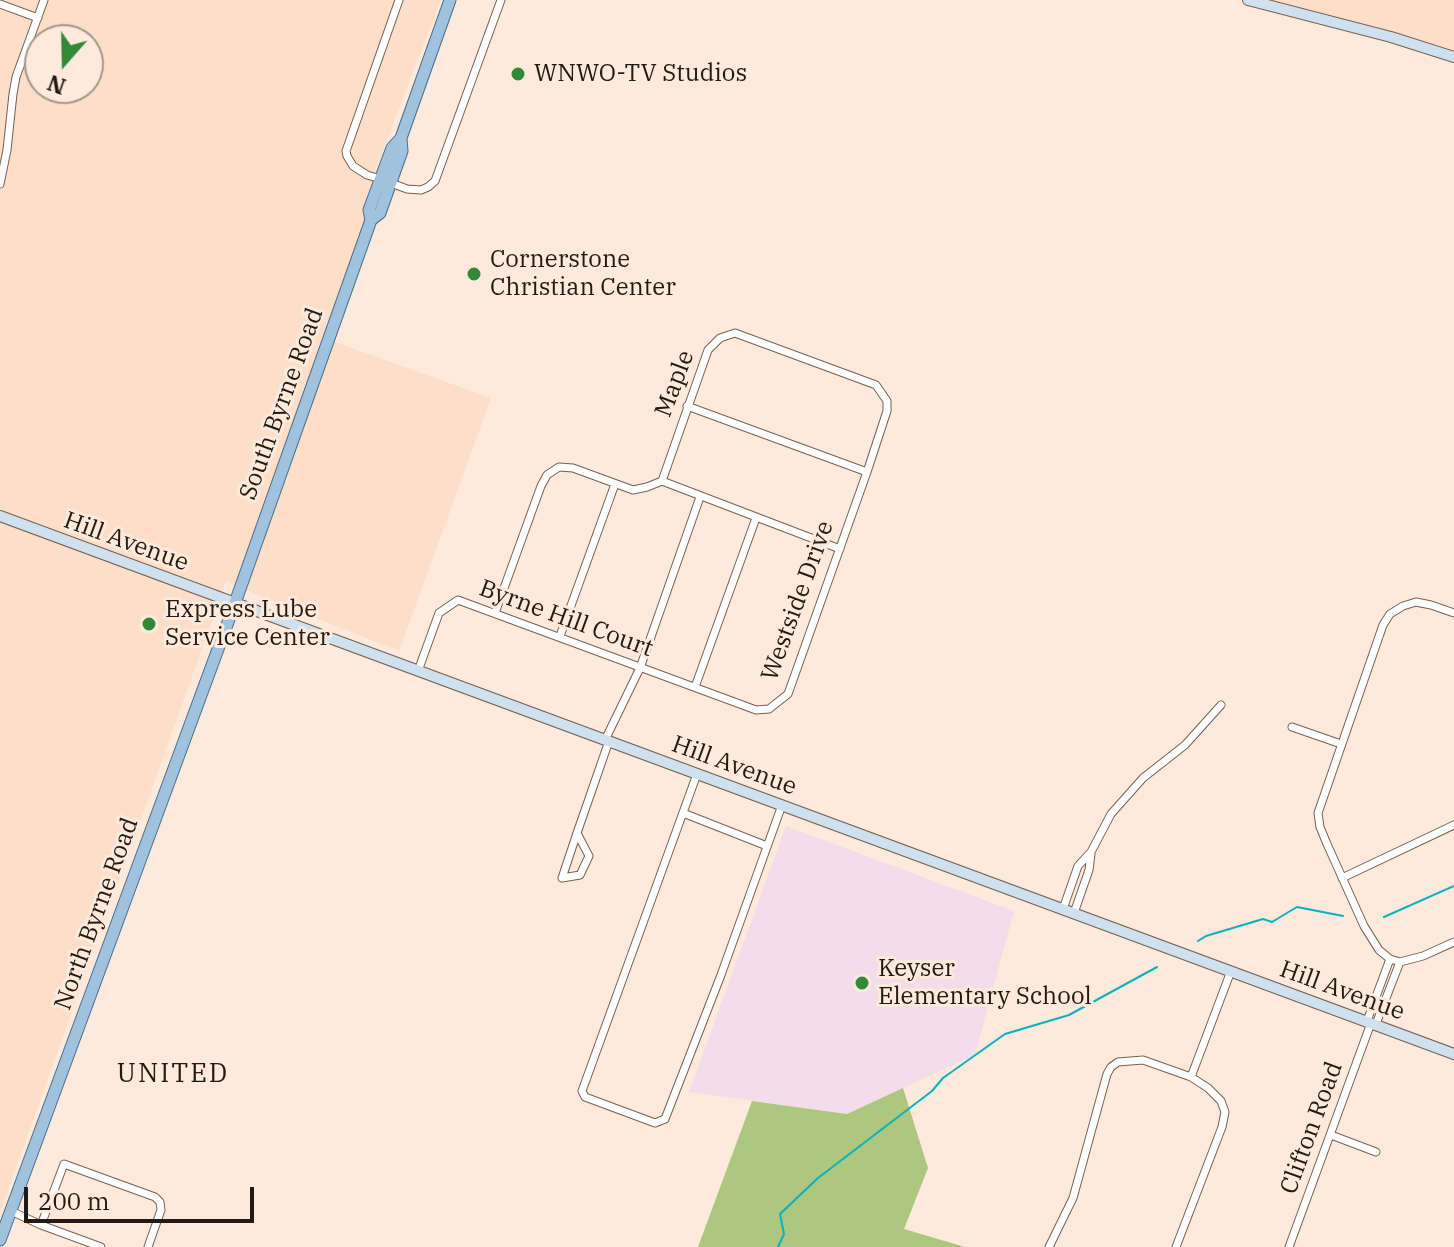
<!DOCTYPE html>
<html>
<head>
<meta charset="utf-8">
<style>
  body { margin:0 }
  #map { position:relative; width:1454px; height:1247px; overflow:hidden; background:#fdeadc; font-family:"IBM Plex Serif",serif }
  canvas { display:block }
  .north { position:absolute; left:24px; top:24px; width:80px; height:80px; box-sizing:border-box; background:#fdeadc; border:2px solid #a5978c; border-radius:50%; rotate:200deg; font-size:22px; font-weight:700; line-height:32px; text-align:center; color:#221a13 }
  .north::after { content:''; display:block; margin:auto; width:28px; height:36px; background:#328a39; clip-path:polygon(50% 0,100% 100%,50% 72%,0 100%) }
  .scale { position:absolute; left:24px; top:1187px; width:230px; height:36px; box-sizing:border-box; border:4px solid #221a13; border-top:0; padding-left:10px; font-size:24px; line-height:28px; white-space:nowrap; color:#221a13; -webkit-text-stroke:6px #fdeadc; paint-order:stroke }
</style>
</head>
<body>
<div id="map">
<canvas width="1454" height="1247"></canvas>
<div class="north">N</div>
<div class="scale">200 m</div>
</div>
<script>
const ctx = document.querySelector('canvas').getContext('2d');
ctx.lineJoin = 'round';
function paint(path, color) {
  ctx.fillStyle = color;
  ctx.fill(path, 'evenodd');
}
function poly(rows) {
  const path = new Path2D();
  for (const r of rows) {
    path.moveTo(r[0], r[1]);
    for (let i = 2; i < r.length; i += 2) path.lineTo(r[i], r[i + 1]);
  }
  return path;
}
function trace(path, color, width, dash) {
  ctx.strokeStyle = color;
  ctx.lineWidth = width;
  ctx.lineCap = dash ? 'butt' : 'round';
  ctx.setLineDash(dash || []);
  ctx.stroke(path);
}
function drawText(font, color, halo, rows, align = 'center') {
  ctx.font = font + ' "IBM Plex Serif",serif';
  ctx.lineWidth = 6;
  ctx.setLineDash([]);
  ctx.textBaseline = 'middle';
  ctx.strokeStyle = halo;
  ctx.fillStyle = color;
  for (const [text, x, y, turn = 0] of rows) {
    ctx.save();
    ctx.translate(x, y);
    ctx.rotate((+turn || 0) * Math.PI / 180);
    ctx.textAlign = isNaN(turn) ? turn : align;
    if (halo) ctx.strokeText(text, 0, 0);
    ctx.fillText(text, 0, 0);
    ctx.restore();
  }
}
const built = poly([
  [0,0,441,0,373,176,358,256,329,340,491,398,399,651,226,582,0,1213],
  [40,40,88,40,88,88,40,88],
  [1266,0,1454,0,1454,53]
]);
const education = poly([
  [786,826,1014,911,975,1055,847,1114,689,1092]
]);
const green = poly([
  [903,1088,928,1168,904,1229,965,1247,698,1247,752,1101,847,1114]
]);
const stream = poly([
  [1384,917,1454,886],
  [1198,941,1206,936,1263,919,1272,922,1297,907,1343,916],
  [778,1247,784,1234,780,1214,818,1178,932,1091,943,1078,1005,1034,1069,1015,1157,967]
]);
const street = poly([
  [0,4,38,18],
  [381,179,367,175,353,166,347,156,346,151,399,0],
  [391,183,407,189,421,190,428,187,435,181,501,0],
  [0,184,7,150,13,94,16,77,44,0],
  [687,406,867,472],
  [495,613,541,486,547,475,559,467,573,468,633,490,647,487,662,481,840,549],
  [560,636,615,484],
  [418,671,439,613,458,600,756,710,769,709,788,694,867,472,887,411,887,401,876,385,735,333,720,338,708,350,662,481],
  [695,687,756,518],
  [1292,727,1341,744],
  [605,740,640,668,700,497],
  [697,774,582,1091,585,1097,655,1123,665,1119,721,975,782,805],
  [683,813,767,846],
  [577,833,589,856,580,875,562,878,577,833,609,741],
  [1342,878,1454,825],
  [1063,909,1078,866,1091,852,1111,814,1143,778,1185,745,1221,705],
  [1074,913,1089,870,1091,854],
  [1400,962,1390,959,1379,950,1364,926,1327,844,1320,827,1318,813,1383,625,1390,614,1403,606,1416,602,1431,605,1454,613],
  [1400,962,1423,956,1454,942],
  [1367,1021,1390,959],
  [1376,1024,1400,962],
  [1191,1077,1231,971],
  [1331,1135,1376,1152],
  [11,1211,41,1225],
  [101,1247,41,1225,64,1164,155,1197,160,1202,161,1210,148,1247],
  [1049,1247,1073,1198,1107,1074,1111,1067,1118,1062,1143,1060,1191,1077,1208,1088,1221,1101,1225,1112,1222,1127,1176,1247],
  [1289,1247,1371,1023]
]);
const secondary = poly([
  [1248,0,1391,37,1454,57],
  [0,516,1454,1054]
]);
const primary = poly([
  [371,220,380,213,402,151,401,138],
  [0,1240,235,603,371,220,369,210,392,148,401,138,450,0]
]);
const markers = [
  [518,74,8,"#328a39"],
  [474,274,8,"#328a39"],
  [149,624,8,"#328a39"],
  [862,983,8,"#328a39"]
];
const poiNames = [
  ["WNWO-TV Studios",534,74],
  ["Cornerstone",490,260],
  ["Christian Center",490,288],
  ["Express Lube",165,610],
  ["Service Center",165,638],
  ["Keyser",878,969],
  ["Elementary School",878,997]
];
const streetNames = [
  ["Maple",675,384,-69],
  ["South Byrne Road",282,404,-70],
  ["Hill Avenue",126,542,20],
  ["Westside Drive",798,601,-70],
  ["Byrne Hill Court",566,619,20],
  ["Hill Avenue",734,766,20],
  ["North Byrne Road",97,914,-70],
  ["Hill Avenue",1342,991,20],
  ["Clifton Road",1312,1128,-70]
];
const neighbourhoodNames = [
  ["UNITED",173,1074]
];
paint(built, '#fddec8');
paint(education, '#f3ddea');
paint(green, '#adc77f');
trace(stream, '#09b2bf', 2);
trace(street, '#766152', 9);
trace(secondary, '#766152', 12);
trace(primary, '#4a6d8a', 13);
trace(street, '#fff', 7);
trace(secondary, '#cfe1ef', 10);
trace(primary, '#9fc2df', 11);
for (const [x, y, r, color] of markers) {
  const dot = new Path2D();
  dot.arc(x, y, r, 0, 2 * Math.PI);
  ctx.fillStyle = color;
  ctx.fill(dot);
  trace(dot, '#fdeadc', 3);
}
drawText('24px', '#221a13', '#fdeadc', poiNames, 'left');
drawText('24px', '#221a13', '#fdeadc', streetNames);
ctx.letterSpacing = '2px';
drawText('26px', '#221a13', '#fdeadc', neighbourhoodNames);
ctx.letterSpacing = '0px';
</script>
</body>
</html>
